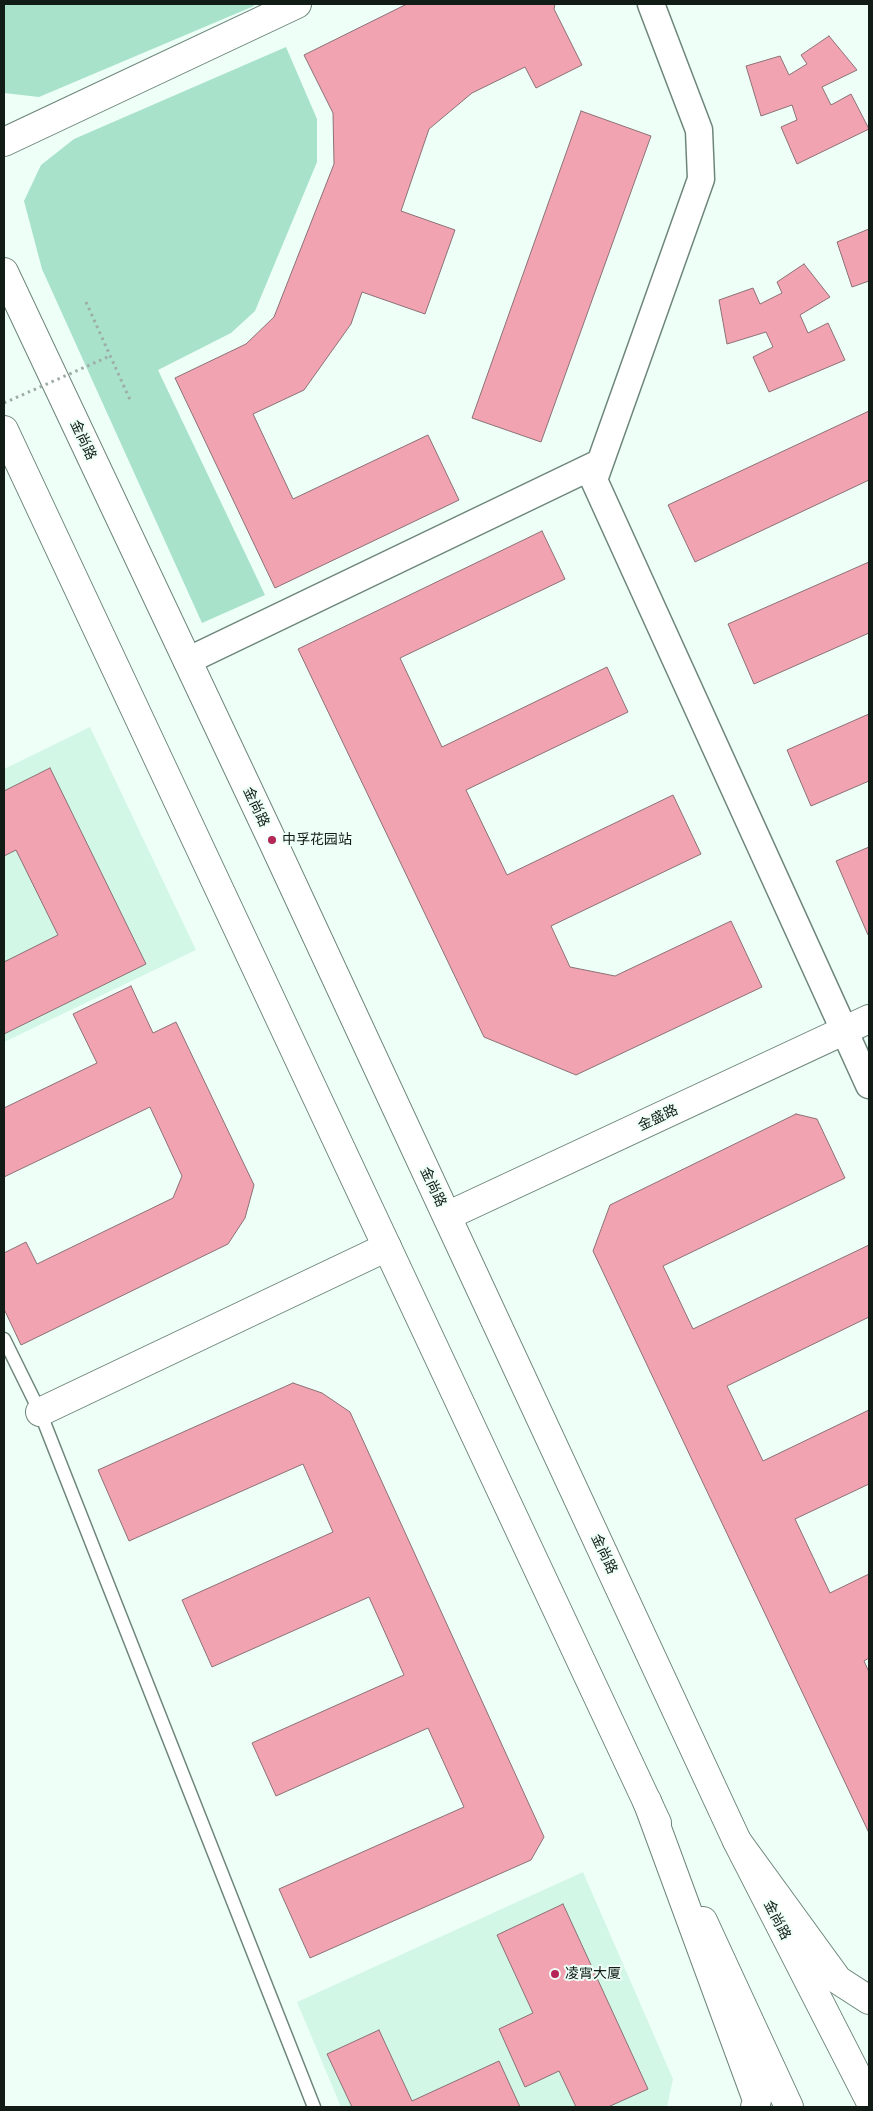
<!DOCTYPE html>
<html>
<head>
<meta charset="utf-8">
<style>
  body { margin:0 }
  #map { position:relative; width:873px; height:2111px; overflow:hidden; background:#eefff7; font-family:Mulish,sans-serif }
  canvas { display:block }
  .frame { position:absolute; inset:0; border:5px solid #121c17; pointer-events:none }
</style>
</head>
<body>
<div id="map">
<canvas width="873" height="2111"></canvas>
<div class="frame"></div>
</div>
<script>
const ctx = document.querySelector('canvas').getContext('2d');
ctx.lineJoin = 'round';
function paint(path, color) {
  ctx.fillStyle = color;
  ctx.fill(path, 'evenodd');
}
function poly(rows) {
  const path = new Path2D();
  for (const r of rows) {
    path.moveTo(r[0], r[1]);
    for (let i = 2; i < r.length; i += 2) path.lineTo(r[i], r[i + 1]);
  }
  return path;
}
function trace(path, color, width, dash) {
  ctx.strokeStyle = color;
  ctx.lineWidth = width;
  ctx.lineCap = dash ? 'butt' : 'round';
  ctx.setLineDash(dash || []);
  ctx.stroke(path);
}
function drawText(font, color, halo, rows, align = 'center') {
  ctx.font = font + ' Mulish,"Noto Sans SC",sans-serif';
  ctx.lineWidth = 4;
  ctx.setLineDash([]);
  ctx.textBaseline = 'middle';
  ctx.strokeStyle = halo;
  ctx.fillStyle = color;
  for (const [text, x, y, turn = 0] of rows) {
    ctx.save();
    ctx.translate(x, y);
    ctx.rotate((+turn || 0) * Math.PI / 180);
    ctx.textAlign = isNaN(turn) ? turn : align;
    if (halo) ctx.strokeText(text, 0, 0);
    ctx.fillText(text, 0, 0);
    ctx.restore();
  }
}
const built = poly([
  [90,727,196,950,4,1042,4,769],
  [583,1872,673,2079,667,2107,341,2107,297,2002]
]);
const green = poly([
  [4,4,253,4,254,6,39,97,4,93],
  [286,47,317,119,317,162,255,311,231,333,158,370,265,595,202,623,42,269,24,201,41,165,74,139]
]);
const building = poly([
  [407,4,555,4,554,9,582,65,536,88,525,67,472,93,429,129,401,211,455,230,425,314,362,292,351,324,304,390,253,414,293,499,428,435,459,500,275,588,175,378,246,344,274,317,334,164,333,113,304,55,407,4],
  [829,36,857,70,822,87,831,105,851,94,869,129,797,164,781,127,797,120,792,105,761,116,746,66,780,56,789,75,807,64,801,55,829,36],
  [581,111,651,136,541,442,472,418,581,111],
  [869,229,869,281,852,287,837,242,869,229],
  [804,264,830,297,800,315,808,333,828,323,845,360,769,392,753,357,773,347,766,332,727,344,719,300,753,288,760,304,782,293,777,282,804,264],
  [869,411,869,480,695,562,668,505,869,411],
  [542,531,565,579,400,658,442,747,607,667,628,712,466,790,507,875,673,795,701,854,551,926,570,967,615,976,731,921,762,987,576,1075,484,1037,298,649,542,531],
  [869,562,869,633,754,684,728,624,869,562],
  [869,714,869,781,811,806,787,750,869,714],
  [50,768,146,964,4,1034,4,962,58,935,16,850,4,856,4,791,50,768],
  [869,847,869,935,868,935,836,861,869,847],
  [131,986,153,1033,176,1022,254,1185,245,1218,228,1244,21,1345,4,1309,4,1253,26,1242,37,1264,173,1198,182,1176,150,1107,4,1177,4,1108,97,1063,73,1014,131,986],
  [796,1114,817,1119,845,1178,663,1266,693,1329,869,1245,869,1317,727,1386,763,1461,869,1410,869,1484,795,1519,830,1593,869,1574,869,1658,864,1661,869,1672,869,1833,593,1251,610,1205,796,1114],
  [293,1383,322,1393,350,1412,544,1837,531,1860,310,1958,279,1889,464,1807,428,1728,276,1796,252,1743,404,1675,369,1597,212,1667,182,1600,333,1532,303,1464,129,1541,98,1470,293,1383],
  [563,1904,648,2089,608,2107,576,2107,559,2071,525,2087,499,2029,533,2013,497,1935,563,1904],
  [379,2030,412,2101,499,2061,520,2107,352,2107,327,2054,379,2030]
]);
const path = poly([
  [86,302,131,402]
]);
const service = poly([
  [4,1339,40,1412,314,2107]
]);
const minor = poly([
  [651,4,699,130,701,179,594,480,869,1085],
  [187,661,599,463]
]);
const tertiary = poly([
  [4,142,297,4],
  [447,1216,869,1019],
  [40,1412,387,1247]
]);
const secondary = poly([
  [4,272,272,840,737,1841,869,2099],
  [4,430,657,1823],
  [703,1921,789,2107]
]);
const primary = poly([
  [647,1801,757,2100,755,2107],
  [737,1841,838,1980,869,2000]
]);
const pathBridge = poly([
  [4,403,110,356]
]);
const markers = [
  [272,840,5,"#b52555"],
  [555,1974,5,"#b52555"]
];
const streetNames = [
  ["金尚路",83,440,65],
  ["金尚路",256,807,65],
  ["金盛路",658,1118,-25],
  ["金尚路",433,1187,65],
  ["金尚路",604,1554,65],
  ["金尚路",777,1920,63]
];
const poiNames = [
  ["中孚花园站",282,840],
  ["凌霄大厦",565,1974]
];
paint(built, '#d3f7e7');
paint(green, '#a8e2ca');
paint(building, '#f2a3b2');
trace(building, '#8b7175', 1);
trace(service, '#6d867b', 15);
trace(minor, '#6d867b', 29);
trace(tertiary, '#6d867b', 30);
trace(secondary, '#6d867b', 30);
trace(primary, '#6d867b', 30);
trace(path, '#9eada6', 3, [2.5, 4]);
trace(service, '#fff', 12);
trace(minor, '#fff', 26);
trace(tertiary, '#fff', 28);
trace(secondary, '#fff', 28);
trace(primary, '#fff', 28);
trace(pathBridge, '#9eada6', 3, [2.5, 4]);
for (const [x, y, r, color] of markers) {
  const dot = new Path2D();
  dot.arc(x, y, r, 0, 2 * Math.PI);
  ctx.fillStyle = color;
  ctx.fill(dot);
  trace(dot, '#eefff7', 2);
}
drawText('14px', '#121c17', '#eefff7', streetNames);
drawText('14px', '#121c17', '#eefff7', poiNames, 'left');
</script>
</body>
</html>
